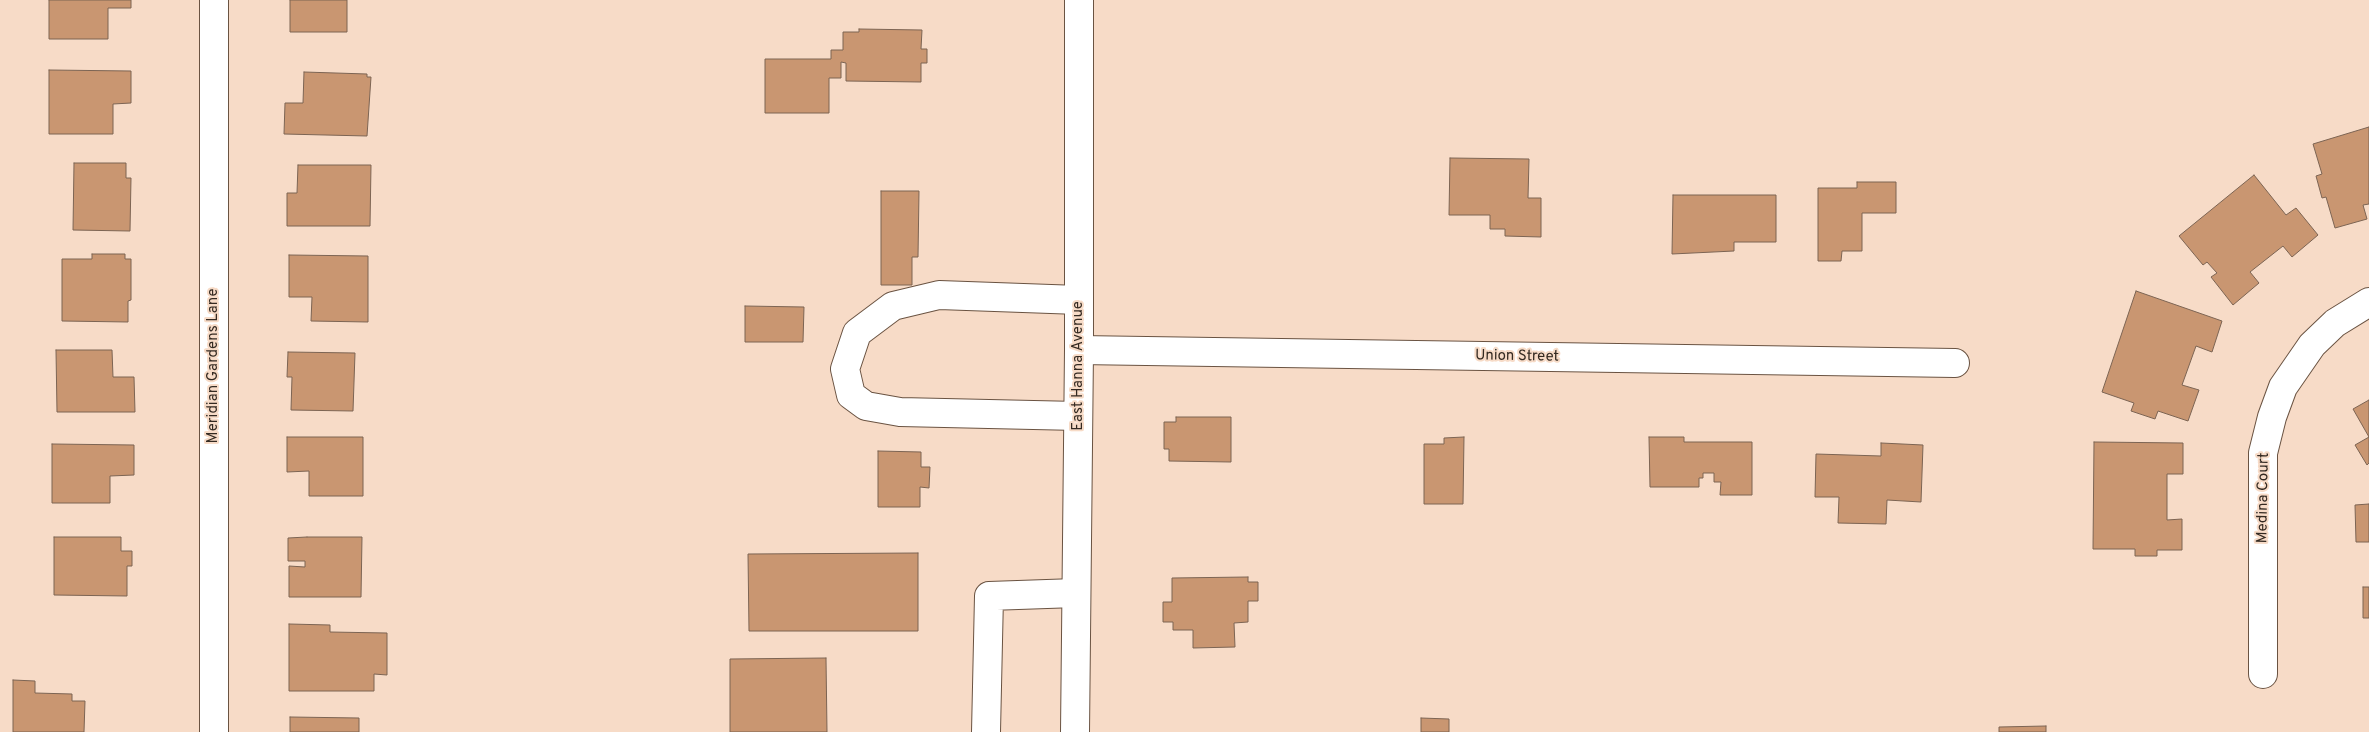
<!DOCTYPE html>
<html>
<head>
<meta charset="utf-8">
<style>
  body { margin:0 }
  canvas { display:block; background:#f7dbc7 }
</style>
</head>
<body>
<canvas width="2369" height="732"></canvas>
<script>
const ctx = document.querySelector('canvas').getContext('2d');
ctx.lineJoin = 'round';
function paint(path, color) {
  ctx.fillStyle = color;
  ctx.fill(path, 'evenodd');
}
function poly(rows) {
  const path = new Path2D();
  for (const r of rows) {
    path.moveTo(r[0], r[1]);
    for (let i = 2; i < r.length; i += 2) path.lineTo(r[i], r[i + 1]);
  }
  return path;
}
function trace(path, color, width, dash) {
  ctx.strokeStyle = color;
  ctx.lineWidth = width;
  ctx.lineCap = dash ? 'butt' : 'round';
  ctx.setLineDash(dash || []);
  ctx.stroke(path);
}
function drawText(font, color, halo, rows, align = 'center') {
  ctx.font = font + ' Overpass,sans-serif';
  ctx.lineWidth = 4;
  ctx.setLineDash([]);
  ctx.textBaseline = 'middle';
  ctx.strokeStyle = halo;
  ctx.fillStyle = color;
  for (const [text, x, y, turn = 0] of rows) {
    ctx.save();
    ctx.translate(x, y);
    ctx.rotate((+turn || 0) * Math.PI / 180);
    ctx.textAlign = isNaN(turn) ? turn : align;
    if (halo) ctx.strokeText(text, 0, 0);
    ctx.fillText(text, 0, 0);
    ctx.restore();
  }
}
const building = poly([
  [49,0,131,0,131,8,108,8,108,39,49,39,49,0],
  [290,0,347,0,347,32,290,32,290,0],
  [859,29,922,30,921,49,927,49,927,63,921,63,921,82,846,81,846,63,841,62,841,78,829,78,829,113,765,113,765,59,831,59,831,50,843,50,843,32,859,32,859,29],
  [49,70,131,71,131,103,113,104,113,134,49,134,49,70],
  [304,72,367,74,367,77,371,77,367,136,284,134,285,103,303,103,304,72],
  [2369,127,2369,204,2363,205,2367,219,2335,228,2326,197,2322,198,2316,176,2322,174,2313,144,2369,127],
  [1450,158,1529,159,1528,198,1541,198,1541,237,1505,236,1505,229,1490,229,1490,215,1449,215,1450,158],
  [74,163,126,163,126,178,131,178,130,231,73,230,74,163],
  [298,165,371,165,370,226,287,226,287,193,297,193,298,165],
  [2254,175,2286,215,2296,208,2318,235,2292,257,2283,246,2250,272,2259,283,2233,305,2211,277,2217,273,2207,262,2203,265,2179,236,2254,175],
  [1857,182,1896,182,1896,213,1862,213,1862,251,1842,251,1841,261,1818,261,1818,188,1857,188,1857,182],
  [881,191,919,191,918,257,912,257,912,285,881,285,881,191],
  [1673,195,1776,195,1776,242,1734,242,1734,251,1672,254,1673,195],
  [92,254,125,254,125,259,131,259,131,300,128,301,128,322,62,321,62,259,92,259,92,254],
  [289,255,368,256,368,322,311,321,312,297,289,297,289,255],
  [2136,291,2222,321,2212,352,2196,346,2182,385,2199,390,2188,421,2158,411,2155,419,2131,411,2134,403,2102,392,2136,291],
  [745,306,804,307,803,342,745,342,745,306],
  [56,350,112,350,113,377,134,377,135,412,57,412,56,350],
  [288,352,355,353,353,411,291,410,292,377,287,377,288,352],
  [2369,400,2369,463,2367,465,2355,445,2369,437,2353,409,2369,400],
  [1176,417,1231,417,1231,462,1169,461,1169,449,1164,449,1164,422,1176,422,1176,417],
  [287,437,363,437,363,496,309,496,309,471,287,472,287,437],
  [1464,437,1463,504,1424,504,1424,444,1444,444,1444,438,1464,437],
  [1649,437,1684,437,1684,442,1752,442,1752,495,1720,495,1721,482,1714,482,1714,473,1703,473,1703,478,1699,478,1699,487,1650,487,1649,437],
  [2094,442,2183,443,2183,474,2167,474,2167,520,2182,519,2182,550,2157,550,2157,556,2135,556,2135,549,2093,549,2094,442],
  [1881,443,1923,445,1921,502,1887,500,1886,524,1838,523,1839,497,1815,497,1816,454,1881,456,1881,443],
  [52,444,134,445,134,475,110,476,110,503,52,503,52,444],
  [878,451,921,452,921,467,930,467,929,488,920,487,920,507,878,507,878,451],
  [2369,504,2369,542,2356,542,2355,505,2369,504],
  [54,537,121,537,121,551,132,551,132,566,127,566,127,596,54,595,54,537],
  [307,537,362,537,361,597,289,597,289,566,305,567,305,561,288,561,288,538,307,537],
  [918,553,918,631,749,631,748,554,918,553],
  [1248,577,1248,582,1258,582,1258,601,1248,601,1248,622,1234,623,1235,647,1193,648,1193,630,1173,630,1173,622,1163,622,1163,602,1172,602,1172,578,1248,577],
  [2363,587,2369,587,2369,618,2363,618,2363,587],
  [289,624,330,625,330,632,387,633,387,675,374,674,374,691,289,691,289,624],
  [826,658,827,732,730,732,730,659,826,658],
  [13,680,35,681,35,693,72,694,72,701,85,701,84,732,13,732,13,680],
  [290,717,359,718,359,732,290,732,290,717],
  [1421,718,1449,719,1449,732,1421,732,1421,718],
  [2046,726,2046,732,1999,732,1999,727,2046,726]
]);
const minor = poly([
  [1079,350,1955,363],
  [1078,416,900,412,866,406,851,395,845,369,857,333,893,306,939,295,1079,300],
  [2263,674,2263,453,2272,417,2283,387,2312,345,2335,323,2369,302],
  [214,732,214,0],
  [986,732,989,596,1076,593]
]);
const major = poly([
  [1075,732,1079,350,1079,0]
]);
const streetNames = [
  ["Union Street",1517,357,1],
  ["Meridian Gardens Lane",214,366,-90],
  ["East Hanna Avenue",1079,366,-90],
  ["Medina Court",2264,498,-89]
];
paint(building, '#c99671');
trace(building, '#7c6453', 1);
trace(minor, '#6a5342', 30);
trace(major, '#6a5342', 30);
trace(minor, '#fff', 28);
trace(major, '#fff', 28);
drawText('15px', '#342a22', '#f7dbc7', streetNames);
</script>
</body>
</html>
